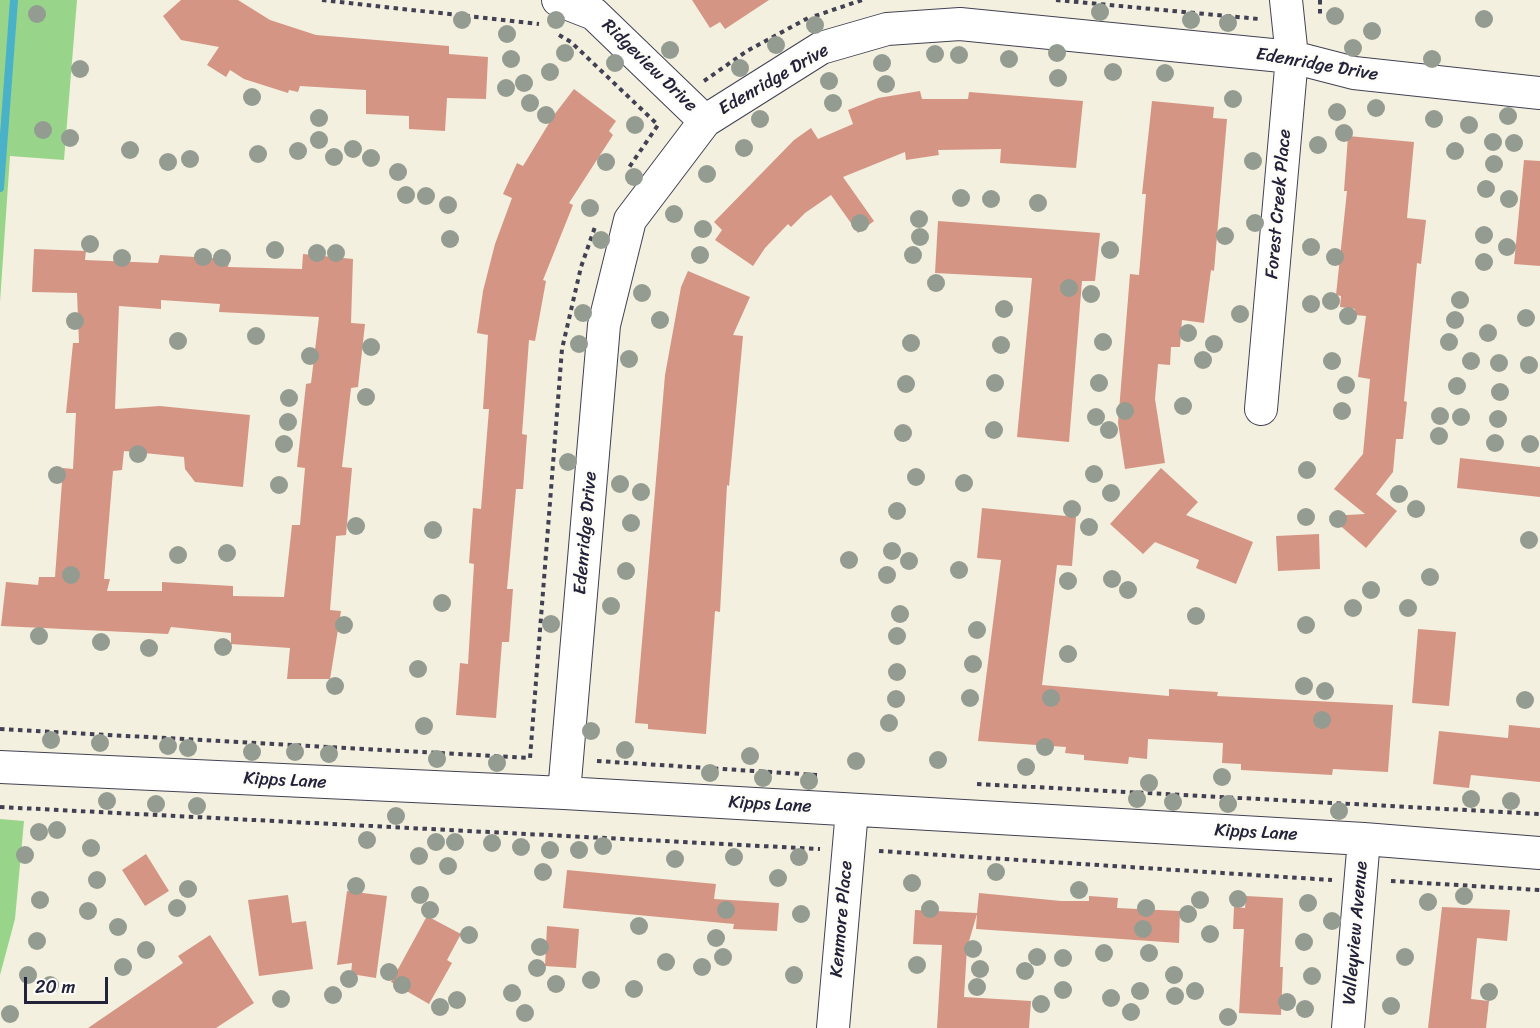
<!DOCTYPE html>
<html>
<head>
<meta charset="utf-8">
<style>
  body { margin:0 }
  #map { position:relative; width:1540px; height:1028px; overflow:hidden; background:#f4f0df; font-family:Sriracha,sans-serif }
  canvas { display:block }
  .scale { position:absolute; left:24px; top:977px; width:84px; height:27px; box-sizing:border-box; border:3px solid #22223b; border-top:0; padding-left:8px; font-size:18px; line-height:21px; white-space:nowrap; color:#22223b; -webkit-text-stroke:4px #fdfcf7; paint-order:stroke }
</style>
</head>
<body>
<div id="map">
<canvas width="1540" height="1028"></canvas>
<div class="scale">20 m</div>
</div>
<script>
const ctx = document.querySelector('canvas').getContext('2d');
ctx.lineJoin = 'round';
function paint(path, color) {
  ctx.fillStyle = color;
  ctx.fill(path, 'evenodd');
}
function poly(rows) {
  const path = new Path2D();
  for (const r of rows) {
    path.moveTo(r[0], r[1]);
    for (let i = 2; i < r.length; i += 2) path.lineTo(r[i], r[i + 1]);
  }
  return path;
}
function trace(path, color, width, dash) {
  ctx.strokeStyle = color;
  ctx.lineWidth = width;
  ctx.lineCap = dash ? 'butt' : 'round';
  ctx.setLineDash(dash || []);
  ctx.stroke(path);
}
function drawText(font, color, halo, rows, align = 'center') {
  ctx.font = font + ' Sriracha,sans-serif';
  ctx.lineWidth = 5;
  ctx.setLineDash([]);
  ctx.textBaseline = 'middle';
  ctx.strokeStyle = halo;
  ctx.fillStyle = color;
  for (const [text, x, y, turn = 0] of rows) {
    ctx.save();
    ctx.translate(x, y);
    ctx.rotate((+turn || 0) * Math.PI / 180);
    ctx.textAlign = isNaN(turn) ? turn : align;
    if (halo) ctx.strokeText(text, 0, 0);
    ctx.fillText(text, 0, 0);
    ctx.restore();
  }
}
const green = poly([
  [0,0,77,0,64,160,10,156,0,302],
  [0,819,24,821,15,919,0,975]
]);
const stream = poly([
  [0,188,14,0]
]);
const building = poly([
  [181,0,238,0,270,20,316,35,449,46,449,54,488,57,486,99,447,98,445,131,409,129,409,116,366,114,366,90,300,86,298,92,289,90,288,93,244,79,230,70,226,77,207,65,219,47,181,40,163,16],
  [692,0,769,0,725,29,720,22,710,28],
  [574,89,616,121,609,131,613,135,569,203,573,205,543,280,546,281,535,341,529,340,522,434,527,435,523,489,516,489,507,589,513,589,509,642,502,642,496,718,456,715,460,663,468,664,474,564,469,563,473,508,481,509,489,409,483,409,488,335,477,333,483,291,495,244,512,198,503,194,517,163,523,166,554,115],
  [920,91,922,99,968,99,969,92,1083,101,1076,168,1000,163,1001,149,938,150,939,155,906,160,905,152,843,177,874,221,858,233,831,195,805,213,791,227,788,224,765,248,753,266,715,240,722,230,714,222,794,140,811,128,818,139,853,124,848,110,878,98],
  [1152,101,1214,107,1213,118,1227,119,1214,271,1211,270,1204,323,1182,320,1180,347,1171,347,1170,365,1158,364,1155,399,1165,463,1125,469,1118,423,1130,274,1139,275,1146,194,1142,194],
  [1348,136,1414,142,1407,218,1426,220,1421,264,1417,263,1404,401,1407,402,1403,439,1396,439,1393,472,1376,494,1397,511,1366,548,1329,516,1365,514,1334,489,1363,454,1370,379,1358,377,1366,316,1355,315,1355,309,1340,307,1341,296,1336,295,1347,191,1344,191],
  [1524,160,1540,161,1540,266,1514,264],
  [938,221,1100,233,1095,281,1082,281,1069,442,1017,437,1032,278,935,273],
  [34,249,86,251,85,260,158,263,160,255,230,259,228,267,302,269,303,254,353,259,351,323,365,324,358,387,351,388,342,467,352,468,346,535,336,536,330,610,341,611,330,679,287,679,290,648,231,644,231,633,171,627,168,634,1,626,6,582,38,585,39,577,55,577,63,468,73,469,76,413,66,413,73,343,79,343,77,293,32,292],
  [161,300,220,304,219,312,319,317,311,383,306,384,297,467,305,468,300,525,292,525,284,597,233,596,233,586,162,582,162,591,107,591,110,579,104,579,113,471,122,470,124,451,184,457,185,469,195,482,243,487,250,415,160,406,115,409,119,306,161,309],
  [688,271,750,297,733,335,743,336,729,486,727,485,720,612,715,611,706,734,648,729,648,724,635,723,665,375,681,287],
  [1460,458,1540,467,1540,497,1457,488],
  [1161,468,1198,502,1186,515,1253,542,1236,584,1196,568,1199,560,1155,542,1143,554,1110,524],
  [982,508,1076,517,1072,566,1057,565,1042,685,1169,696,1169,689,1218,692,1217,696,1393,705,1388,772,1333,769,1332,775,1241,770,1241,764,1222,763,1223,743,1148,739,1147,759,1129,757,1128,764,1084,760,1084,755,1065,753,1066,747,978,741,1001,560,977,558],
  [1319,534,1320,569,1278,571,1276,536],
  [1418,629,1456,632,1449,706,1412,703],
  [1509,725,1540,728,1540,782,1471,775,1469,788,1433,784,1439,731,1508,738],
  [146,854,169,891,145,906,122,870],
  [567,870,716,884,714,899,779,903,777,931,733,929,734,924,563,908],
  [347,891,387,896,376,978,351,974,352,963,337,965],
  [979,893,1061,901,1089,901,1089,896,1118,898,1117,908,1180,911,1179,943,976,929,977,914,967,948,964,997,1031,1001,1029,1028,937,1028,942,945,913,944,915,910,977,913],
  [288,895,292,923,306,921,313,969,259,976,248,900],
  [1246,896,1283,898,1280,967,1283,967,1281,1015,1239,1013,1244,929,1233,929,1234,907,1245,908],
  [1442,907,1510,910,1507,941,1477,938,1471,999,1489,1001,1486,1028,1428,1028],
  [427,916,461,934,447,960,452,963,429,1004,391,982],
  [547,926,579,929,576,968,545,966],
  [210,935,254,1003,216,1028,88,1028,183,963,178,956]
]);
const path = poly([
  [322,0,539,24],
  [1056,0,1259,19],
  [1320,0,1320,17],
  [815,16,862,0],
  [559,35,571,42,658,125,628,169],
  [704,81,747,51,808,18],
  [0,729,530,758,562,349,581,267,595,227],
  [597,761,817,775],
  [977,784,1540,814],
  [0,807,820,849],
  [879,851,1332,880],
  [1391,881,1540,890]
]);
const minor = poly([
  [558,0,594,14,705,121],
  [1261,409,1292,57,1286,0],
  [0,767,564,793,1364,839,1540,853],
  [564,793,604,325,630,220,705,121,821,48,887,29,960,24,1292,57,1354,73,1540,93],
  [833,1028,852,810],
  [1348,1028,1364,839]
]);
const trees = [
  [1100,12],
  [37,14],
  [1335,16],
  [1484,19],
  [462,20],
  [556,20],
  [1191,20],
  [1228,23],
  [815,25],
  [1372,31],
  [507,34],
  [776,45],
  [1353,48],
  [670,50],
  [565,53],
  [1057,53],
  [935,54],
  [959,55],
  [511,59],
  [1009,59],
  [1432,59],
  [615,63],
  [882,63],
  [740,68],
  [80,69],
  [550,72],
  [1113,72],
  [1165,73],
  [1058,78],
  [829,81],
  [524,83],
  [886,84],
  [506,88],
  [252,97],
  [1233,99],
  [530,103],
  [833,103],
  [1376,108],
  [1337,112],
  [546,115],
  [1508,116],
  [319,118],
  [760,119],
  [1434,119],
  [635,125],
  [1469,125],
  [43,130],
  [1344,133],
  [70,138],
  [319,140],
  [1493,142],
  [1514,143],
  [1318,145],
  [744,148],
  [353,149],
  [130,150],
  [298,151],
  [1455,151],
  [258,154],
  [334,157],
  [371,158],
  [190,159],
  [1253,161],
  [168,162],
  [606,162],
  [1494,164],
  [398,172],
  [707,174],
  [634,177],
  [1486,189],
  [406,195],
  [426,196],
  [961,198],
  [991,199],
  [1509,199],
  [1038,203],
  [448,205],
  [590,208],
  [674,214],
  [919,219],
  [860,223],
  [1255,223],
  [703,229],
  [1484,235],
  [1225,236],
  [920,237],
  [450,239],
  [601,240],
  [90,244],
  [1311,247],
  [1507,247],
  [275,250],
  [1110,250],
  [317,253],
  [336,253],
  [700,255],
  [913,255],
  [203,257],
  [1335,257],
  [122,258],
  [222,258],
  [1484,262],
  [936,283],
  [1069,288],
  [642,293],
  [1091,294],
  [1460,300],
  [1331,301],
  [1311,304],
  [1004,309],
  [583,313],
  [1240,314],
  [1348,316],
  [1526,318],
  [660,320],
  [1455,320],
  [75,321],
  [1188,333],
  [1488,333],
  [256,336],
  [178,341],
  [1103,342],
  [1449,342],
  [911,343],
  [579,344],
  [1214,344],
  [1001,345],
  [371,347],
  [310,356],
  [629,359],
  [1203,360],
  [1332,361],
  [1471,361],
  [1499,363],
  [1529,365],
  [995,383],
  [1099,383],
  [906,384],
  [1346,385],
  [1457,386],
  [1500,392],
  [366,397],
  [289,398],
  [1183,406],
  [1125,411],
  [1342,411],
  [1440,416],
  [1096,417],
  [1461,417],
  [1498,419],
  [288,422],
  [994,430],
  [1109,430],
  [903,433],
  [1439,436],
  [1495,443],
  [284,444],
  [1530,444],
  [138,454],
  [568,462],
  [1307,470],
  [1094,474],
  [57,475],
  [916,477],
  [964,483],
  [620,484],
  [279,485],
  [641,492],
  [1111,493],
  [1399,494],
  [1072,509],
  [1416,509],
  [897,511],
  [1306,517],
  [1338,519],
  [631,523],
  [356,526],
  [1089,527],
  [433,530],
  [1529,540],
  [892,551],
  [227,553],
  [178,555],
  [849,560],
  [909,561],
  [959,570],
  [626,571],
  [71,575],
  [887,575],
  [1430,577],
  [1112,579],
  [1068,581],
  [1128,590],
  [1371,590],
  [442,603],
  [611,606],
  [1353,608],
  [1408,608],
  [900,614],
  [1196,616],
  [551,624],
  [344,625],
  [1306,625],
  [977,630],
  [39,636],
  [897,636],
  [101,642],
  [223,647],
  [149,648],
  [1068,654],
  [973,664],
  [418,669],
  [897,672],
  [335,686],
  [1304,686],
  [1325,691],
  [970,698],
  [1051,698],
  [896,699],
  [1525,700],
  [1322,720],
  [889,723],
  [424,726],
  [591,731],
  [51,740],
  [100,743],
  [168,746],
  [1045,747],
  [188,748],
  [625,750],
  [252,752],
  [295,752],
  [329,754],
  [750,756],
  [437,759],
  [938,760],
  [856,761],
  [497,763],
  [1026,767],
  [710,773],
  [1222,777],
  [763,778],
  [809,781],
  [1149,783],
  [1137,799],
  [1471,799],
  [107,801],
  [1511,801],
  [1173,802],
  [156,804],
  [1228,804],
  [197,806],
  [1339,811],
  [396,816],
  [57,830],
  [39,832],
  [367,840],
  [436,842],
  [455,842],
  [492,843],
  [603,846],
  [521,847],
  [91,848],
  [550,850],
  [579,850],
  [25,855],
  [419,856],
  [734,857],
  [799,857],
  [675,859],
  [448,866],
  [543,872],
  [996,872],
  [778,878],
  [97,880],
  [912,883],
  [356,886],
  [188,889],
  [1079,890],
  [420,895],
  [1464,896],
  [1238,899],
  [40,900],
  [1200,900],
  [1428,902],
  [1308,903],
  [177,908],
  [1146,908],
  [930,909],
  [430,910],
  [726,910],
  [88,911],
  [801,914],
  [1188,914],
  [1332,921],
  [639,926],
  [118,927],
  [1143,929],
  [1210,934],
  [469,935],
  [716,938],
  [37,941],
  [1304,942],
  [540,947],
  [973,949],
  [146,950],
  [1104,953],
  [1149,953],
  [723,957],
  [1037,957],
  [1405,957],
  [1063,958],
  [666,962],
  [917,965],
  [123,967],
  [702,967],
  [537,968],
  [980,969],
  [1025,971],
  [389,972],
  [28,975],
  [794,975],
  [1174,975],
  [1312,976],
  [349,979],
  [591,980],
  [556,984],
  [50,985],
  [402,985],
  [977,987],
  [634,989],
  [1063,990],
  [1140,991],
  [1195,991],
  [1489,992],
  [512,993],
  [333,995],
  [1175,996],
  [1111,998],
  [281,999],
  [457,1000],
  [1287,1002],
  [1041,1004],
  [1391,1006],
  [440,1007],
  [1305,1009],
  [1131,1012],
  [525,1013],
  [10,1014],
  [1228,1017]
];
const streetNames = [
  ["Edenridge Drive",1317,65,10],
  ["Ridgeview Drive",649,66,44],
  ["Edenridge Drive",774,80,-30],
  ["Forest Creek Place",1279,204,-85],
  ["Edenridge Drive",586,533,-85],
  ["Kipps Lane",285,781,3],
  ["Kipps Lane",770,805,3],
  ["Kipps Lane",1256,833,3],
  ["Kenmore Place",842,919,-85],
  ["Valleyview Avenue",1356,933,-85]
];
paint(green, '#98d58a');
trace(stream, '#49b1c8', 8);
paint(building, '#d59585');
trace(minor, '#424154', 34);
trace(path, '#424154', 4, [4.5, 4.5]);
trace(minor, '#fff', 32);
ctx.fillStyle = '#949c92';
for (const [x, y] of trees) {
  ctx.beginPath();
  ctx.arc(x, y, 9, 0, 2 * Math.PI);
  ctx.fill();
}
drawText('18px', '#22223b', '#fdfcf7', streetNames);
</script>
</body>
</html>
